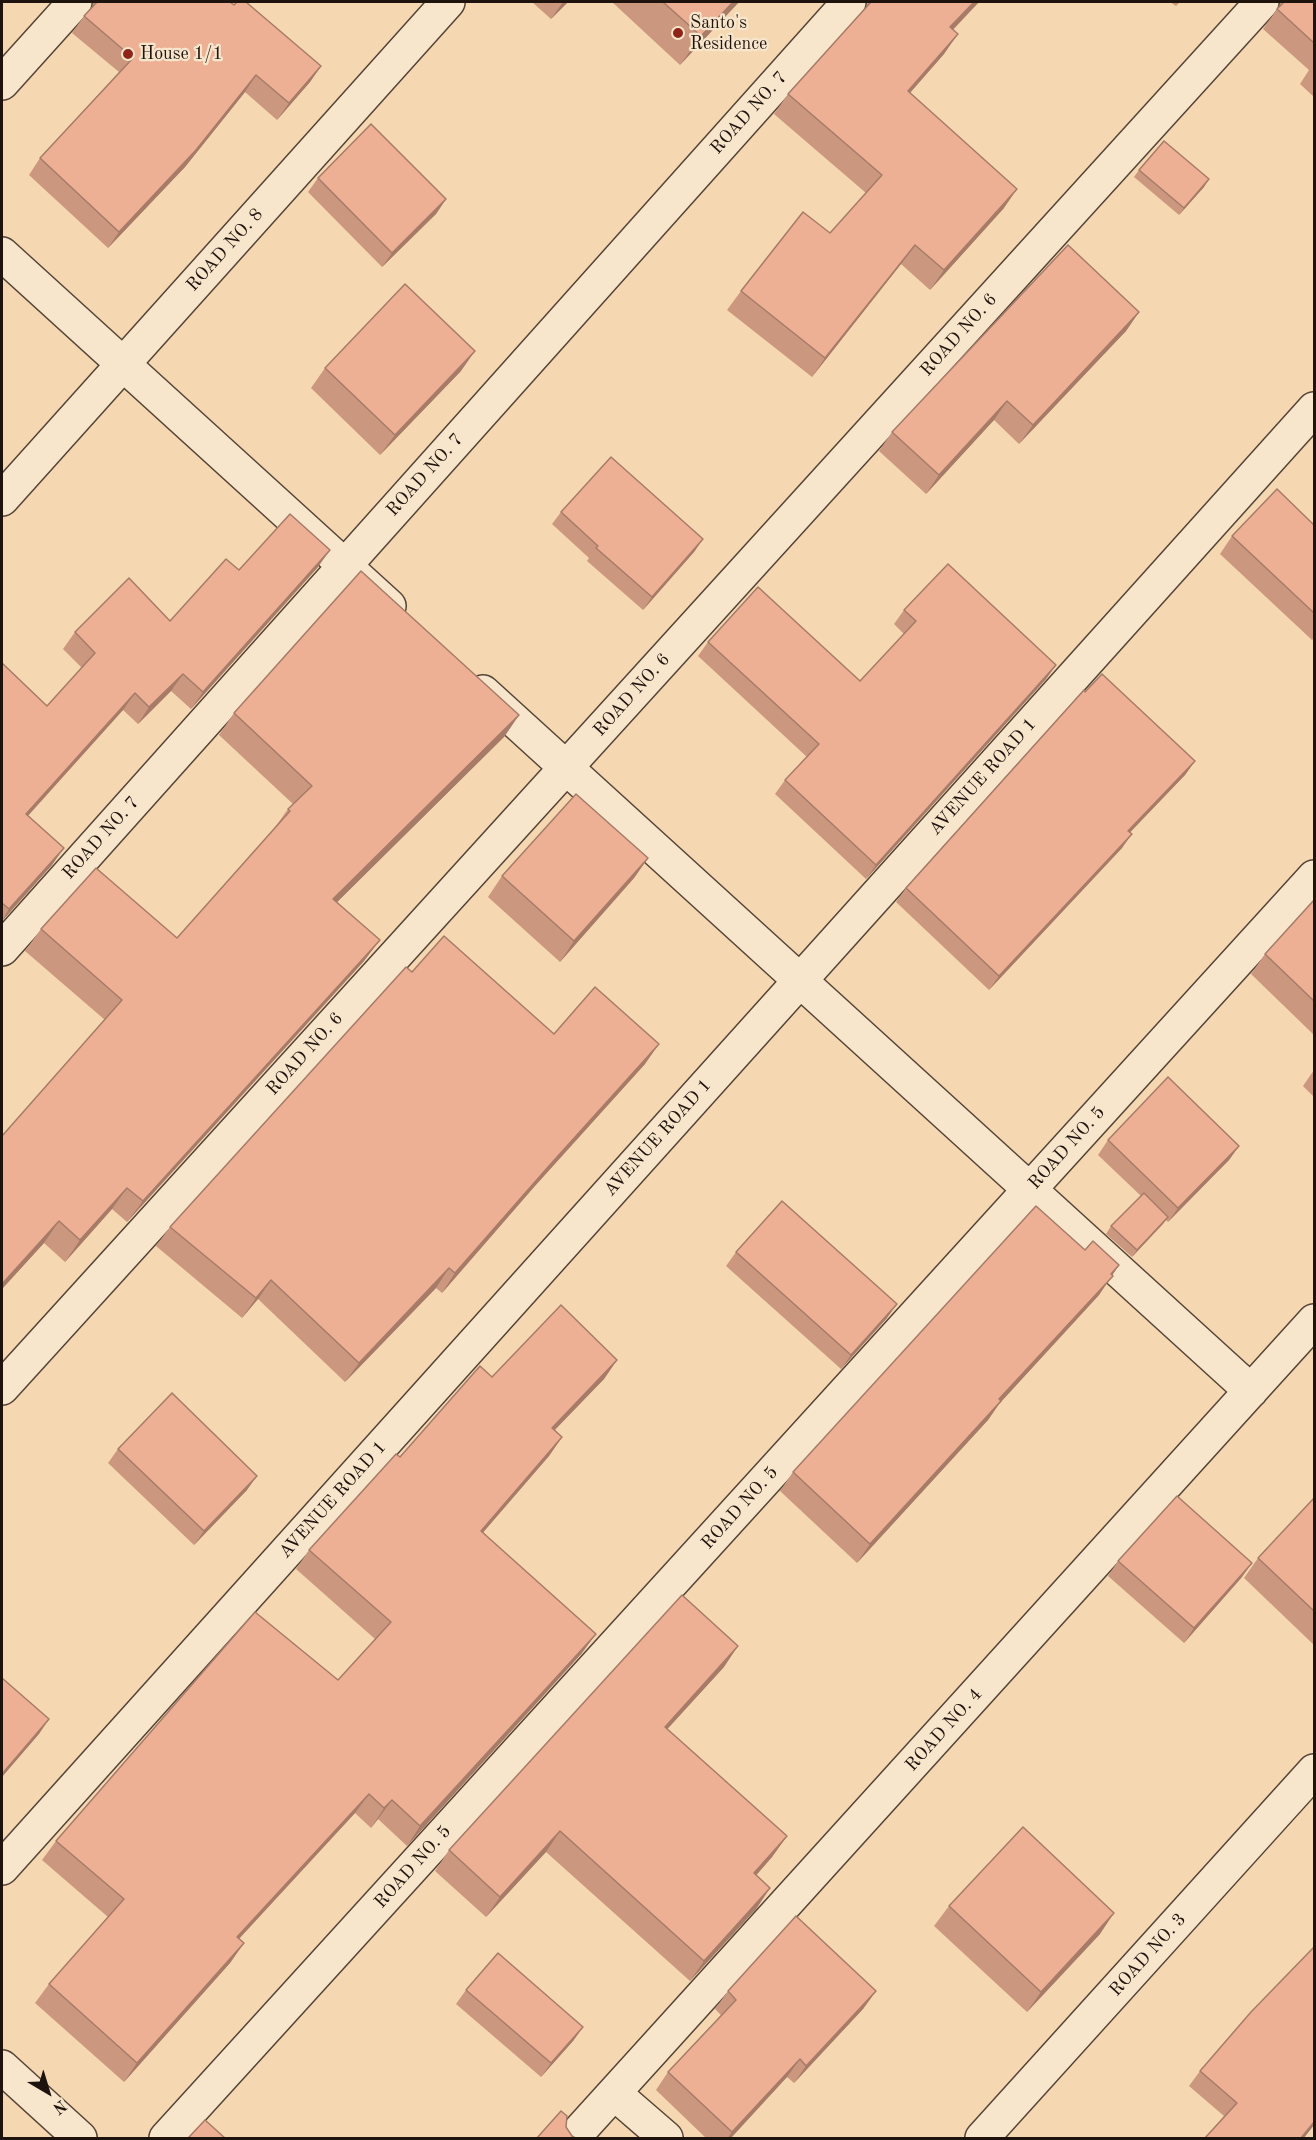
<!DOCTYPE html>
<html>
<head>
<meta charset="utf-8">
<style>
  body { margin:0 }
  #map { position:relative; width:1316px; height:2140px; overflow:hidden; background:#f5d8b1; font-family:"Old Standard TT",serif }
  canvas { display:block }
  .frame { position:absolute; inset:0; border:3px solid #1f130e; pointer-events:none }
  .north { position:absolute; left:18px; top:2062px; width:60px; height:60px; -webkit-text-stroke:4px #f8e6cc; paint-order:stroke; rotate:142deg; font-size:16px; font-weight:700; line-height:24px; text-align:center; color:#1f130e }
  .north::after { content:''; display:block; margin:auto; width:21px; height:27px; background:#1f130e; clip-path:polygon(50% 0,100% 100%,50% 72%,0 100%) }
</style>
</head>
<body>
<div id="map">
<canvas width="1316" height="2140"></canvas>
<div class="frame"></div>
<div class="north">N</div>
</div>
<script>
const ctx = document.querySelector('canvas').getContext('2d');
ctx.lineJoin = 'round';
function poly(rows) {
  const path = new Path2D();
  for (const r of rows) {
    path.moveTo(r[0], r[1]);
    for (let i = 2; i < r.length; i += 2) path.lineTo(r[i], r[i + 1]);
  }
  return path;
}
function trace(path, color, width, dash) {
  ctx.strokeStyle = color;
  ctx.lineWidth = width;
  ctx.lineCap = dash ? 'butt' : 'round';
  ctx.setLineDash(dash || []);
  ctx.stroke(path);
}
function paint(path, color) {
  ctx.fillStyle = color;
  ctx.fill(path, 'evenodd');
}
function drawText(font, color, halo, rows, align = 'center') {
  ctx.font = font + ' "Old Standard TT",serif';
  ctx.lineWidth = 4.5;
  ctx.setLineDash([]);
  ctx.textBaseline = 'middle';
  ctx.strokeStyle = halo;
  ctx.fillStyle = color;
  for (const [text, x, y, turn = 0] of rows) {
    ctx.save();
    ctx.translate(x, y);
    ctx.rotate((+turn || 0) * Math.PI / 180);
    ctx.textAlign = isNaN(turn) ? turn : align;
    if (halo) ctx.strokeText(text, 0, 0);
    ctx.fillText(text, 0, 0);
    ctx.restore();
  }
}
const minor = poly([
  [2,83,75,2],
  [2,254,389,606],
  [2,499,448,2],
  [483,692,1251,1391],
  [2,949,849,2],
  [2,1388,1262,2],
  [2,2067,80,2138],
  [614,2093,666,2138],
  [166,2138,1314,877],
  [573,2138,1314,1321],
  [982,2138,1314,1771]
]);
const tertiary = poly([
  [2,1868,1314,409]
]);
const wall = poly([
  [93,2,230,2,321,66,310,82,277,120,245,92,185,167,108,248,29,175,40,158,119,72,72,33,84,16,93,6],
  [532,2,568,2,551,19],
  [612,2,739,2,680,65],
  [867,2,979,2,953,30,944,54,910,93,1004,208,930,290,901,264,812,377,727,310,741,291,830,233,866,193,774,114,788,94,867,6],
  [1170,2,1180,2,1176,6],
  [1280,2,1314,2,1314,97,1300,84,1309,70,1263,29,1280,5],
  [1139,170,1204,187,1179,215,1134,177],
  [318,178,446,199,436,214,382,267,308,192],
  [1139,312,1126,331,1019,444,994,420,926,494,879,451,892,432],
  [325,368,461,371,380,455,311,388],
  [561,512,703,539,694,552,643,610,587,561,589,558,552,524],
  [1314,525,1314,638,1312,640,1220,554,1232,536],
  [318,567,191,709,171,691,138,724,123,710,28,816,52,865,2,921,2,663,47,706,82,668,63,649,75,632,170,621,239,570],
  [904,610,1056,665,1046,679,866,879,775,794,785,780,807,757,698,656,708,642,860,681,904,634,894,624],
  [234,713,519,715,504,737,337,902,364,961,127,1222,112,1209,65,1262,44,1243,2,1289,2,1136,105,1020,25,951,41,929,177,938,273,830,288,809,293,804,219,735],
  [1195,761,1185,775,1130,832,1122,848,989,990,896,902,906,888],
  [648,858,634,878,560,962,488,897,502,876],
  [1314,900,1314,1035,1251,974,1265,954],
  [412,972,554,1034,645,1064,534,1187,442,1293,436,1288,345,1382,258,1299,242,1318,156,1246,170,1227],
  [1314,1070,1314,1097,1303,1086],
  [1108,1140,1239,1146,1229,1160,1168,1222,1166,1220,1132,1257,1106,1234,1111,1226,1141,1196,1098,1155],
  [1085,1250,1119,1265,1099,1295,999,1404,988,1420,857,1563,780,1491,793,1472],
  [736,1252,887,1318,841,1369,726,1266],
  [617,1360,604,1379,555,1430,562,1437,549,1456,483,1532,582,1653,407,1846,378,1819,371,1828,355,1813,239,1939,244,1943,230,1963,124,2082,35,2003,49,1984,108,1917,42,1860,56,1841,338,1680,375,1639,296,1569,309,1550,400,1457,492,1377],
  [118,1449,247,1490,194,1545,108,1463],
  [1314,1498,1314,1645,1244,1578,1258,1558],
  [1118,1561,1242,1577,1184,1643,1108,1576],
  [724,1667,667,1729,787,1836,772,1857,756,1875,770,1888,756,1909,690,1981,546,1852,486,1917,435,1871,449,1850],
  [949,1906,1100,1934,1027,2012,934,1926],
  [466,1990,583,2027,573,2041,541,2077,456,2004],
  [728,1991,876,1991,863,2009,794,2083,787,2077,730,2139,707,2139,656,2090,668,2072,721,2015,715,2009],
  [1200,2071,1314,2125,1303,2139,1204,2139,1224,2116,1189,2086]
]);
const shadedWall = poly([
  [563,2,568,2,551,19],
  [733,2,739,2,680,65,701,36],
  [974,2,979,2,936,47,950,27],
  [958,34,944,54,894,111,908,91],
  [321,66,310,82,277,120,289,103],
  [256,75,245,92,185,167,108,248,119,232],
  [1209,179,1204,187,1179,215,1184,208],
  [1017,189,1004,208,930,290,944,270],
  [446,199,436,214,382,267,392,253],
  [915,245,901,264,812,377,825,358],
  [1139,312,1126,331,1019,444,1033,425],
  [475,351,461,371,380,455,395,435],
  [1007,401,994,420,926,494,939,475],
  [703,539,694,552,643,610,652,597],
  [330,550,318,567,191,709,203,692],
  [1056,665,1046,679,866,879,876,865],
  [183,674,171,691,138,724,149,707],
  [135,693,123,710,14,831,26,814],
  [519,715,504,737,318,921,333,899],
  [1195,761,1185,775,1118,845,1128,831],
  [1132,834,1122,848,989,990,999,976],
  [64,848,52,865,2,921,9,909],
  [648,858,634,878,560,962,574,941],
  [380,940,364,961,127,1222,143,1201],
  [659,1044,645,1064,534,1187,442,1293,455,1273,548,1167],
  [1239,1146,1229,1160,1168,1222,1178,1208],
  [127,1188,112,1209,65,1262,80,1240],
  [1168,1217,1163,1224,1132,1257,1137,1250],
  [59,1221,44,1243,2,1289,2,1284],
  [1119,1265,1099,1295,999,1404,988,1420,857,1563,870,1544],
  [449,1268,436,1288,345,1382,359,1363],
  [271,1280,258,1299,242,1318,256,1298],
  [897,1304,887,1318,841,1369,851,1355],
  [617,1360,604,1379,538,1447,552,1428],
  [562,1437,549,1456,468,1550,481,1531],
  [257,1476,247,1490,194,1545,204,1531],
  [1252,1563,1242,1577,1184,1643,1194,1628],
  [596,1634,582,1653,407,1846,420,1826],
  [738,1646,724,1667,651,1747,665,1727],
  [49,1719,39,1734,2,1777,2,1774],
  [369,1794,355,1813,223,1956,237,1937],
  [392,1800,378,1819,371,1828,384,1808],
  [560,1831,546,1852,486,1917,500,1897],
  [787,1836,772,1857,740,1894,754,1873],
  [770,1888,756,1909,690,1981,704,1961],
  [1114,1913,1100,1934,1027,2012,1041,1992],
  [244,1943,230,1963,124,2082,137,2063],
  [876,1991,863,2009,794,2083,806,2066],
  [583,2027,573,2041,541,2077,551,2063],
  [800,2059,787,2077,730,2139,727,2139,732,2132],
  [1314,2122,1314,2125,1303,2139,1300,2139]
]);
const building = poly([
  [97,2,230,2,234,5,237,2,246,2,321,66,289,103,256,75,196,150,119,232,40,158,133,58,84,16,97,2],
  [663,2,733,2,701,36,663,2],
  [871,2,974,2,950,27,958,34,908,91,1017,189,944,270,915,245,825,358,741,291,803,212,830,233,882,175,788,94,871,2],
  [1284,2,1314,2,1314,43,1277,9,1284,2],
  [371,124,446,199,392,253,318,178,371,124],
  [1164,141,1209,179,1184,208,1139,170,1164,141],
  [1068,245,1139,312,1033,425,1007,401,939,475,892,432,1068,245],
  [405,284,475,351,395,435,325,368,405,284],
  [611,457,703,539,652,597,596,548,598,546,561,512,611,457],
  [1277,489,1314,525,1314,613,1232,536,1277,489],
  [290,514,330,550,203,692,183,674,149,707,135,693,26,814,64,848,9,909,2,903,2,663,47,706,95,653,75,632,129,578,170,621,226,559,239,570,290,514],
  [948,564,1056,665,876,865,785,780,819,744,708,642,758,587,860,681,916,621,904,610,948,564],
  [361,571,519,715,333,899,380,940,143,1201,127,1188,80,1240,59,1221,2,1284,2,1136,122,1000,41,929,96,868,177,938,290,811,288,809,312,786,234,713,361,571],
  [1102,674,1195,761,1128,831,1132,834,999,976,906,888,1084,690,1085,692,1102,674],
  [576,794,648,858,574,941,502,876,576,794],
  [1314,900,1314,1001,1265,954,1314,900],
  [444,936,554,1034,595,987,659,1044,548,1167,455,1273,449,1268,359,1363,271,1280,256,1298,170,1227,406,967,412,972,444,936],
  [1168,1077,1239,1146,1178,1208,1108,1140,1168,1077],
  [1144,1193,1168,1217,1137,1250,1111,1226,1144,1193],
  [782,1201,897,1304,851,1355,736,1252,782,1201],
  [1036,1206,1085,1250,1093,1241,1119,1265,1111,1274,1113,1276,999,1399,1001,1401,870,1544,793,1472,1036,1206],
  [561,1305,617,1360,552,1428,562,1437,481,1531,596,1634,420,1826,392,1800,384,1808,369,1794,237,1937,244,1943,137,2063,49,1984,124,1899,56,1841,255,1612,338,1680,391,1622,309,1550,396,1454,400,1457,480,1366,492,1377,561,1305],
  [172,1393,257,1476,204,1531,118,1449,172,1393],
  [1177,1496,1252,1563,1194,1628,1118,1561,1177,1496],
  [1314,1498,1314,1611,1258,1558,1314,1498],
  [682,1595,738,1646,665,1727,787,1836,754,1873,770,1888,704,1961,560,1831,500,1897,449,1850,682,1595],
  [2,1678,49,1719,2,1774,2,1678],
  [1023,1827,1114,1913,1041,1992,949,1906,1023,1827],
  [796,1916,876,1991,806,2066,800,2059,732,2132,668,2072,736,2000,728,1991,796,1916],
  [1314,1947,1314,2122,1301,2138,1302,2139,1204,2139,1237,2103,1200,2071,1251,2012,1314,1947],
  [498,1953,583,2027,551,2063,466,1990,498,1953],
  [561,2111,567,2116,566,2127,572,2136,577,2139,536,2139,561,2111],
  [205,2120,226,2139,187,2139,190,2136,205,2120]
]);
const markers = [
  [678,33,6,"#8f2418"],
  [128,54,6,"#8f2418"]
];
const poiNames = [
  ["Santo's",690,23],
  ["Residence",690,44],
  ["House 1/1",140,54]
];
const streetNames = [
  ["ROAD NO. 7",749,113,-48],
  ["ROAD NO. 8",225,250,-48],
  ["ROAD NO. 6",959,335,-48],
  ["ROAD NO. 7",425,475,-48],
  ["ROAD NO. 6",632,695,-48],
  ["AVENUE ROAD 1",983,777,-48],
  ["ROAD NO. 7",101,838,-48],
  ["ROAD NO. 6",305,1054,-48],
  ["AVENUE ROAD 1",658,1138,-48],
  ["ROAD NO. 5",1067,1148,-48],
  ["AVENUE ROAD 1",333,1500,-48],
  ["ROAD NO. 5",740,1508,-48],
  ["ROAD NO. 4",944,1730,-48],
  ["ROAD NO. 5",413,1867,-48],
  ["ROAD NO. 3",1148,1955,-48]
];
trace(minor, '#544437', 36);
trace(tertiary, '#544437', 36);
trace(minor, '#f8e6cc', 33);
trace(tertiary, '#f8e6cc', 33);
paint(wall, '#cc977f');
paint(shadedWall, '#a67b68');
paint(building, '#edb094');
trace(building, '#a67b68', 1.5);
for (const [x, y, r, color] of markers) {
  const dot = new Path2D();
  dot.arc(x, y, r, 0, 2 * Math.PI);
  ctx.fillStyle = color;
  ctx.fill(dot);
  trace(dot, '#f8e6cc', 2);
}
drawText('18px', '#1f130e', '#f8e6cc', poiNames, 'left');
drawText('18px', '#1f130e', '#f8e6cc', streetNames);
</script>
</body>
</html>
